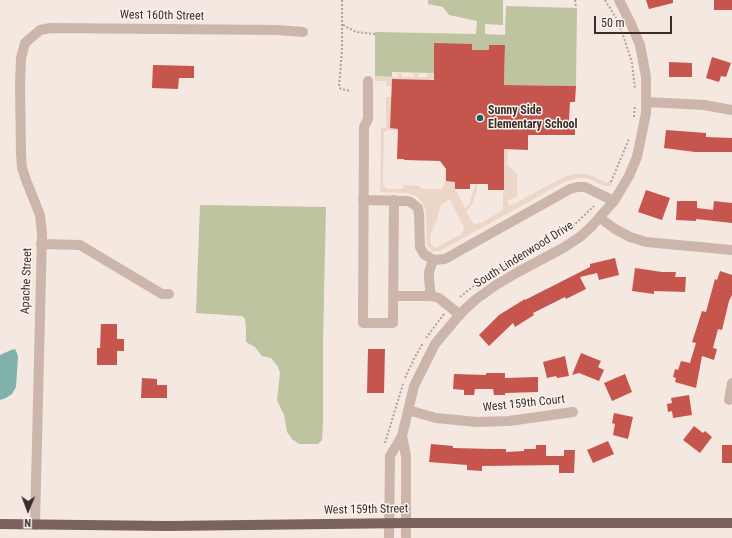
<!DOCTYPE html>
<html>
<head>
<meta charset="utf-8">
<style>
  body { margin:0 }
  #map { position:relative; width:732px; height:538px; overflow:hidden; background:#f4e8e1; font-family:"Roboto Condensed",sans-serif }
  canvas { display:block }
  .north { position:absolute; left:8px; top:490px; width:40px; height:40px; -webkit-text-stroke:3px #fbf3ee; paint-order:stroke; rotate:181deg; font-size:11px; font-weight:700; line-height:16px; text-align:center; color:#3b2d2b }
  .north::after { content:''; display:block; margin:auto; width:14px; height:18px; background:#3b2d2b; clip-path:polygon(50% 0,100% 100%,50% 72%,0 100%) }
  .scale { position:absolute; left:594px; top:16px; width:78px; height:18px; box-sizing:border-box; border:2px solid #3b2d2b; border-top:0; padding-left:5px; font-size:12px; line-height:14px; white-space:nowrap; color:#3b2d2b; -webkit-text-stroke:3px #fbf3ee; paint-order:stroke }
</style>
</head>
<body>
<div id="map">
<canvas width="732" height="538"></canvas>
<div class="north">N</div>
<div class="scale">50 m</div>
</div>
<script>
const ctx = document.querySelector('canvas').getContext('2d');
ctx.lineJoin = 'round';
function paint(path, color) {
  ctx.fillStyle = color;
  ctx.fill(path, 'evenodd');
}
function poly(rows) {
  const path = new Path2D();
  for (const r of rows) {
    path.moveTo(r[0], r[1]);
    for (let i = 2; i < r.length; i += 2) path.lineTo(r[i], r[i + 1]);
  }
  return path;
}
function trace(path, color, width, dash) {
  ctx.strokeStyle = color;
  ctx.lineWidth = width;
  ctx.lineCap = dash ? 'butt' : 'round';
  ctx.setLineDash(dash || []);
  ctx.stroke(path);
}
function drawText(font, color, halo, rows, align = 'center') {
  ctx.font = font + ' "Roboto Condensed",sans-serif';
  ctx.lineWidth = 3;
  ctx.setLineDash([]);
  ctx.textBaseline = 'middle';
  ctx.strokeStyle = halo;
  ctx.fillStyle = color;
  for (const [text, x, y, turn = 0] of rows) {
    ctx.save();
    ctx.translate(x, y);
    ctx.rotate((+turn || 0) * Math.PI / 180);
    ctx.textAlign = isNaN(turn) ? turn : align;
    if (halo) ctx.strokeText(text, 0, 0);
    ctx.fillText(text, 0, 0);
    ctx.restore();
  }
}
const green = poly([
  [428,0,503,0,503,25,485,24,485,34,505,35,506,6,577,8,576,86,504,85,505,45,490,45,489,50,472,50,472,44,434,44,434,73,392,72,392,77,375,76,375,32,476,34,477,21,449,15,443,7,428,4],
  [200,205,326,207,323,340,323,424,322,440,318,444,299,444,292,439,287,432,284,415,277,400,280,373,278,367,271,358,262,356,255,347,246,342,246,329,245,319,242,316,196,313]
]);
const plaza = poly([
  [398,73,401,73,402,77,414,77,414,73,418,73,418,77,427,77,427,73,451,75,451,80,393,79,392,86,386,86,386,81,375,81,375,76,398,77],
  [386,97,392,97,392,100,391,100,390,128,405,129,402,131,388,130,384,132,383,186,387,189,403,189,404,185,420,186,421,189,441,189,443,188,445,183,446,167,455,167,455,189,465,208,469,205,477,179,477,189,472,204,466,211,472,222,475,224,481,223,503,210,504,146,508,146,507,164,517,174,517,196,507,201,510,206,564,177,575,174,585,174,592,176,607,183,609,181,612,183,612,186,604,186,590,179,584,178,578,178,564,182,440,251,432,251,427,245,426,211,422,202,416,196,407,193,380,192,381,128,386,128],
  [448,200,450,200,464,227,463,231,461,234,435,248,431,244,430,235,436,223,441,205]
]);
const water = poly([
  [15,349,17,353,18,357,16,387,12,394,6,398,0,400,0,355,11,350]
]);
const building = poly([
  [646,0,673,0,673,3,649,9],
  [714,0,732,0,732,10,714,10],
  [434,43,472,44,472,50,489,50,489,45,505,45,504,85,576,86,575,102,570,102,569,120,575,120,575,135,528,135,528,150,504,149,504,190,488,190,488,184,470,184,470,189,455,189,455,182,446,181,446,169,440,161,404,160,404,159,397,159,398,129,390,128,392,79,434,80],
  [712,57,731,63,726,77,721,76,719,82,706,78],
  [669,62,692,63,692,77,669,77],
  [153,65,194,66,194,78,179,78,178,89,152,88],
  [666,130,706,133,706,137,732,138,732,152,695,152,664,148],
  [646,190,670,198,662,220,638,212],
  [677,201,697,201,697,208,713,210,714,201,732,203,732,223,696,219,696,221,676,220],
  [615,258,619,275,599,280,597,273,580,277,586,289,566,299,565,297,533,313,534,315,515,327,513,323,489,346,479,335,499,315,525,299,525,300,590,267,590,264],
  [635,268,662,272,676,272,675,277,686,277,685,292,654,291,654,294,632,291],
  [720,271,732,275,732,295,729,301,722,330,718,329,713,348,717,349,714,360,702,356,696,388,675,382,676,378,673,377,675,369,678,370,681,361,690,363,696,343,692,342,695,333,702,311,706,312,715,279,717,280],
  [101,324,117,324,117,339,124,339,124,351,117,351,117,365,97,365,97,348,100,348],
  [368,349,385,349,384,393,367,393],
  [581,353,601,361,598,367,604,370,599,381,579,373,572,375],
  [565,356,569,376,557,378,556,376,547,378,543,362],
  [486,373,505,373,505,378,538,377,538,392,505,393,505,395,494,395,493,389,475,389,474,395,464,395,464,390,453,389,454,374,486,375],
  [625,374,632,392,612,401,604,383],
  [142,378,157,379,157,385,167,385,167,398,141,398],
  [689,395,692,415,673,418,672,411,668,412,667,404,672,403,671,398],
  [614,413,633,417,628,439,613,435,615,424,612,423],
  [694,426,703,433,705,431,712,437,700,453,683,440],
  [608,441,614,454,593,463,587,450],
  [431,444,453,446,453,448,493,449,506,449,506,452,524,451,524,449,536,449,536,445,546,445,546,456,564,456,564,450,575,450,574,473,559,473,559,465,482,466,482,471,467,470,467,465,429,462],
  [722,445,732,445,732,463,722,463]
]);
const path = poly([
  [342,0,342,49,339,87,341,89,351,91],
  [575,0,576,8],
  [605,0,616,18],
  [619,24,623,35,632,63,635,89],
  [343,25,356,32,375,34],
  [634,117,635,105],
  [611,182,629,139],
  [546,244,571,228,594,206],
  [460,297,481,280,494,272,537,249],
  [426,338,444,314],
  [405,378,415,357,423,343],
  [385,443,403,384]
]);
const minor = poly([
  [368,81,368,119,364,127,363,323,393,323,394,200],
  [646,102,704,105,732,110],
  [363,200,408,201,412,203,418,208,419,214,420,247,424,254,433,260],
  [600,218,615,229,630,237,646,242,732,250],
  [41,244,80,245,162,294,169,294],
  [393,296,431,296],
  [460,315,439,298,431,296,429,280,429,272,433,260,445,259,570,189,578,187,585,187,614,201],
  [729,400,732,383],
  [408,410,436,418,477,422,509,421,573,412],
  [402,436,406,456,406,538],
  [35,525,42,233,40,215,26,180,22,168,21,154,20,85,21,58,25,43,40,30,51,28,278,30,303,32],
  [389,538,390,456,402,436,414,386,435,344,461,313,475,300,496,285,518,272,563,248,580,237,591,227,614,201,629,176,637,157,646,113,646,77,640,45,631,24,619,0]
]);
const major = poly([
  [0,524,168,526,407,523,732,523]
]);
const markers = [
  [480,118,4,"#205d57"]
];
const streetNames = [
  ["West 160th Street",162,16,1],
  ["South Lindenwood Drive",524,255,-32],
  ["Apache Street",27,281,-88],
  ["West 159th Court",524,404,-6],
  ["West 159th Street",366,510,-1]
];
const poiNames = [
  ["Sunny Side",488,111],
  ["Elementary School",488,125]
];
paint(green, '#bec3a0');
paint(plaza, '#ebd6c8');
paint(water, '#80b1ab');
paint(building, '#c6554d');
trace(path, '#b89f96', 2, [2, 2]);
trace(minor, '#ccb6ac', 10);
trace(major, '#7c625c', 10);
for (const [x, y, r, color] of markers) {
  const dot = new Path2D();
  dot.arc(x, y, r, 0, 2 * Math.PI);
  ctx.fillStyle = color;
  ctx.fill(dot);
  trace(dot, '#fbf3ee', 1.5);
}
drawText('12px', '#3b2d2b', '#fbf3ee', streetNames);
drawText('bold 12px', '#3b2d2b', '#fbf3ee', poiNames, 'left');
</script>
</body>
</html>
